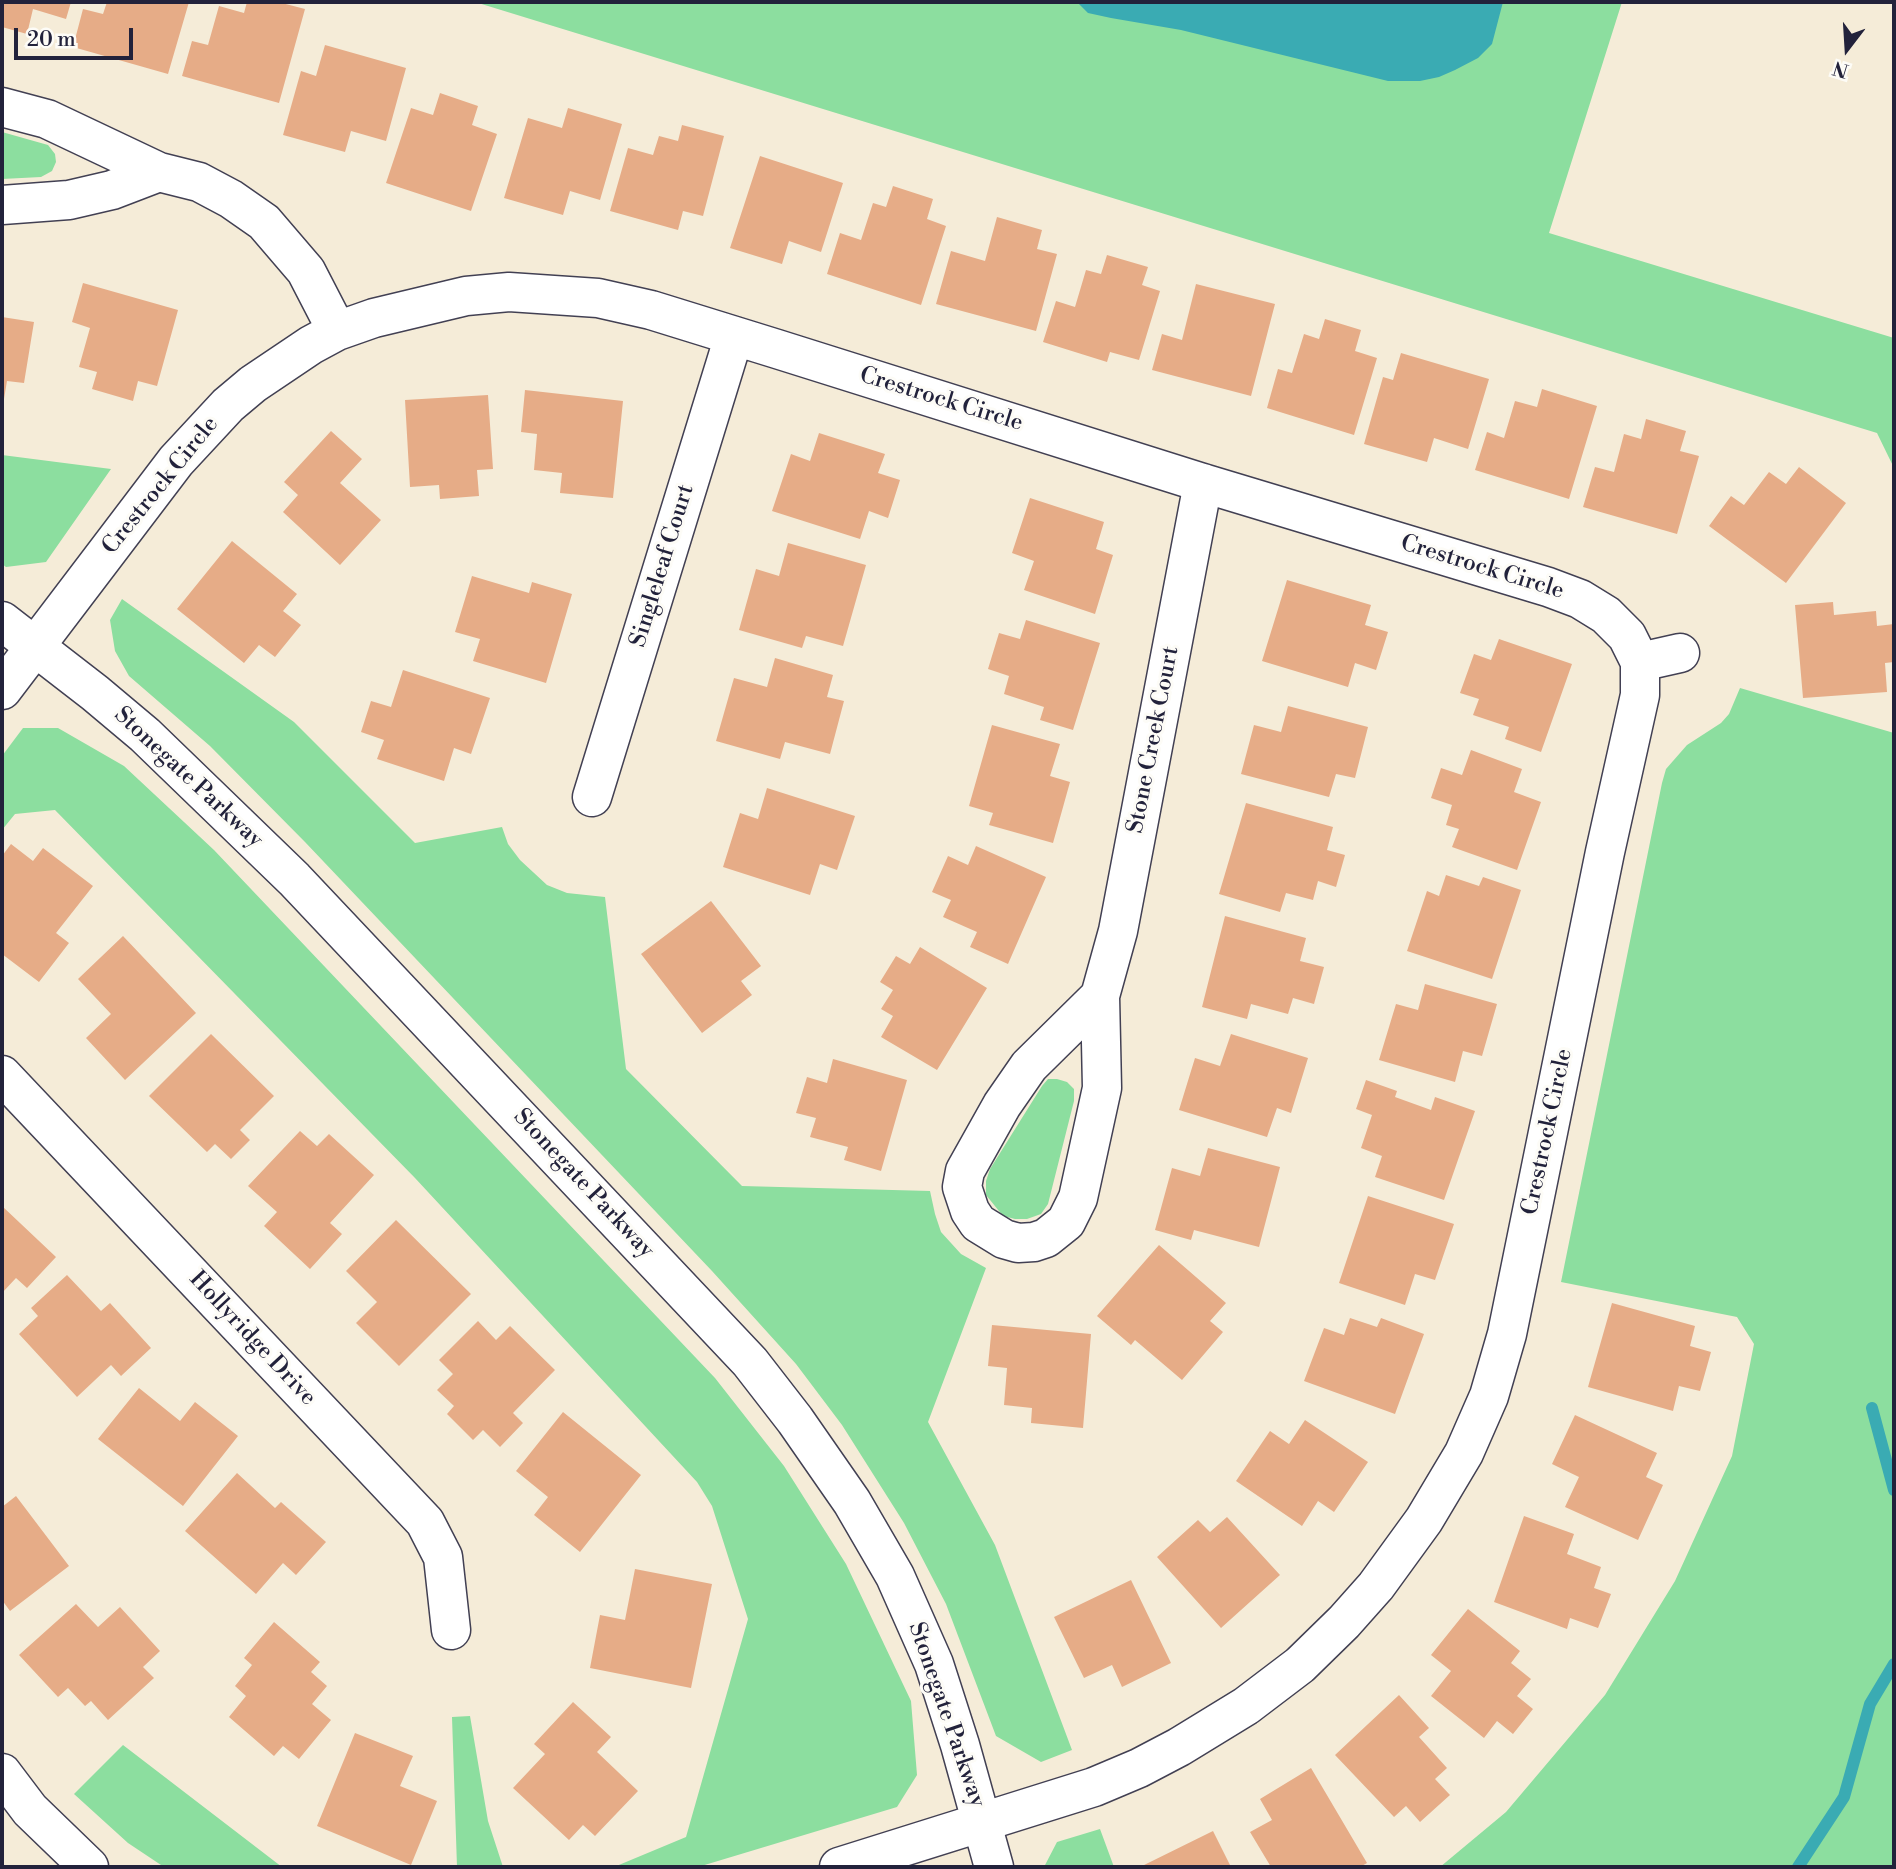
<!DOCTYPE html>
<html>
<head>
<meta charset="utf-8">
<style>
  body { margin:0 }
  #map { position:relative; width:1896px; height:1869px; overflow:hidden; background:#f5ecd8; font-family:"Libre Bodoni",serif }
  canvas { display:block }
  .frame { position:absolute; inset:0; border:4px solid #22223b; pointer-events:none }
  .north { position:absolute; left:1812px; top:14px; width:70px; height:70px; -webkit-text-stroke:5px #fdfcf7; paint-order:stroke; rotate:197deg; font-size:19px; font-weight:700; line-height:28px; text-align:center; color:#22223b }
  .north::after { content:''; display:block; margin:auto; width:24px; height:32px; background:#22223b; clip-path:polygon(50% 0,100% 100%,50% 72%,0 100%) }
  .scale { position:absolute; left:14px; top:28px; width:119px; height:32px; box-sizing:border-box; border:4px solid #22223b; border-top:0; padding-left:9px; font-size:21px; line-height:24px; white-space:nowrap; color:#22223b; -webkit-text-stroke:5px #fdfcf7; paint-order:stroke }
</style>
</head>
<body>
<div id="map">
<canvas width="1896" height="1869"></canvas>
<div class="frame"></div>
<div class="north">N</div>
<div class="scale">20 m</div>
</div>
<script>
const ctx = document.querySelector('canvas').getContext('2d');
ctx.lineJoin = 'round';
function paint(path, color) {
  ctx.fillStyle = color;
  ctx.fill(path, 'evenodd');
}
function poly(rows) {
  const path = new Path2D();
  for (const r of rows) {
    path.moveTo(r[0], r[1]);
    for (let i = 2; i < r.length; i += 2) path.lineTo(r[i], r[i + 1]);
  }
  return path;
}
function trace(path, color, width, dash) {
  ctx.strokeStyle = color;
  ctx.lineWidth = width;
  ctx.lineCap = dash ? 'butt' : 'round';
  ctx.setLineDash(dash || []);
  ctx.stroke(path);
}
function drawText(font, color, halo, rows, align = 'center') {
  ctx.font = font + ' "Libre Bodoni",serif';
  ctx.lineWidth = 6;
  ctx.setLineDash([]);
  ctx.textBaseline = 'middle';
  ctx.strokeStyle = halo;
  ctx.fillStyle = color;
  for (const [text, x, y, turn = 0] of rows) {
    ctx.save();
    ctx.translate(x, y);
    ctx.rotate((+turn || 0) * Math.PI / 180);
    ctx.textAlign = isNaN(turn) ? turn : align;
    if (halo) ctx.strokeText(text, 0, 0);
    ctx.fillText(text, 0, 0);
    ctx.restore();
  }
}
const green = poly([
  [475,2,1622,2,1549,233,1894,338,1894,468,1877,433],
  [2,132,48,145,55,154,56,162,52,171,41,177,2,179],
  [2,455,111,469,46,562,6,567,2,564],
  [122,599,294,722,415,843,502,827,508,844,520,860,547,885,567,893,605,897,626,1069,742,1186,930,1191,935,1214,941,1232,961,1254,986,1268,928,1422,995,1545,1072,1750,1041,1762,996,1736,946,1604,904,1523,842,1425,796,1364,712,1271,305,842,210,746,129,676,115,651,110,620],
  [1740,688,1894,733,1894,1867,1440,1867,1506,1812,1605,1695,1675,1581,1732,1456,1754,1344,1737,1317,1561,1282,1662,783,1666,769,1687,745,1721,723,1729,714],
  [23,728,58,728,124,766,214,850,715,1378,784,1466,846,1564,911,1701,917,1775,897,1807,698,1867,614,1867,686,1837,748,1619,712,1506,697,1482,415,1178,55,810,15,814,2,830,2,756],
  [1048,1079,1057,1079,1067,1082,1074,1089,1074,1101,1048,1204,1041,1214,1027,1219,1015,1219,1003,1216,986,1195,986,1181,990,1169,1042,1086],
  [470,1716,488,1821,503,1867,457,1867,452,1717],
  [123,1745,282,1867,164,1867,128,1843,74,1794],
  [1100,1829,1114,1867,1044,1867,1057,1842]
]);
const water = poly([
  [1077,2,1503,2,1492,44,1478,58,1455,70,1439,77,1420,81,1388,81,1181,30,1111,18,1088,13]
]);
const stream = poly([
  [1872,1408,1894,1490],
  [1798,1867,1844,1797,1870,1704,1894,1664]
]);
const building = poly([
  [2,2,71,2,66,19,33,9,27,34,2,27],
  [107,2,189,2,168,74,73,47,83,9,103,14],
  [247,2,278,2,305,9,279,103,182,76,192,41,208,45,219,6,244,13],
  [325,45,406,68,386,141,351,131,345,152,283,135,301,71,316,76],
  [440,93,478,106,472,125,497,134,471,211,386,183,411,108,433,115],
  [568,108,622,124,600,200,570,191,563,215,504,198,528,118,562,128],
  [682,125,724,136,703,216,683,211,678,230,610,211,628,148,653,155,659,136,678,141],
  [760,156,843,183,821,252,789,241,782,264,730,248],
  [893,186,933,199,927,219,946,226,921,305,827,274,840,233,861,240,873,203,886,207],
  [997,217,1042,230,1037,249,1057,254,1036,331,936,304,951,251,985,261],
  [1107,255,1148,267,1142,285,1160,291,1139,360,1110,352,1107,362,1043,342,1056,301,1075,307,1086,270,1101,274],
  [83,283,178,310,157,386,138,381,133,401,92,389,97,372,79,367,90,328,72,322],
  [1196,284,1275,304,1251,396,1152,370,1162,334,1182,340],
  [2,317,34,322,24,383,7,381,3,405],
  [1325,319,1361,330,1355,351,1377,358,1354,435,1267,408,1278,369,1292,373,1304,334,1319,339],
  [1401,353,1489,379,1468,449,1434,438,1427,462,1364,444,1383,377,1393,380],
  [1542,389,1597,406,1569,499,1475,470,1487,432,1504,438,1515,401,1537,407],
  [525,390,623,401,613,498,560,493,562,473,534,470,537,434,521,432],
  [488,395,493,469,477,470,479,496,440,499,439,485,410,487,405,400],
  [1646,419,1686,431,1680,451,1699,456,1677,534,1583,507,1595,467,1614,472,1624,434,1641,439],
  [331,431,362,459,340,483,381,520,340,565,283,512,298,495,284,482],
  [819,433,885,454,878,473,900,480,888,518,869,511,860,539,772,511,791,454,810,461],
  [1799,467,1846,503,1786,583,1709,526,1731,496,1744,505,1769,472,1786,484],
  [1030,498,1104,522,1096,549,1113,555,1095,614,1024,590,1034,561,1012,553],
  [232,541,297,594,283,611,301,625,275,657,259,645,244,663,177,609],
  [788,543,866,565,843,646,806,636,802,648,739,630,756,569,779,576],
  [472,576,529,593,532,582,572,594,546,683,473,661,480,639,455,632],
  [1287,580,1371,605,1365,625,1388,632,1376,670,1355,663,1348,687,1262,661],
  [1833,602,1834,615,1876,611,1877,626,1894,624,1894,662,1885,663,1887,692,1803,698,1795,605],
  [1026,620,1100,643,1073,730,1040,720,1044,707,1004,694,1009,676,988,669,999,633,1020,639],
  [1499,639,1572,664,1541,752,1505,739,1509,727,1473,715,1479,699,1460,693,1474,654,1491,660],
  [775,658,833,675,827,697,844,701,830,754,785,742,780,759,716,741,734,678,767,687],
  [403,670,490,698,471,754,454,748,444,781,377,759,384,740,361,732,371,701,391,707],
  [1288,706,1368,727,1355,778,1336,774,1329,797,1241,774,1254,725,1281,732],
  [992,725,1060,744,1050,776,1070,782,1053,843,989,825,993,813,969,806],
  [1471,750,1522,769,1514,792,1541,802,1517,870,1452,847,1459,829,1446,825,1452,805,1431,798,1441,768,1462,775],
  [767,788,855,816,837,870,820,864,810,895,723,867,740,813,758,819],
  [1246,803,1333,827,1327,850,1345,855,1336,887,1318,881,1313,900,1286,893,1280,912,1219,894],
  [11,844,33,861,43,848,93,886,56,933,69,943,39,982,2,954,2,856],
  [976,846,1046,877,1008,964,970,947,977,932,943,917,951,900,932,892,948,856,968,865],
  [1446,875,1479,886,1483,877,1521,890,1492,979,1407,951,1427,891,1439,896],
  [711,901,761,966,741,981,752,995,702,1033,641,954],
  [1225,916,1306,938,1300,961,1324,967,1314,1004,1293,998,1288,1014,1251,1004,1247,1019,1202,1007],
  [123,936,196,1013,125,1080,86,1038,111,1014,78,979],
  [920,947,987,988,937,1070,881,1037,893,1016,881,1009,893,990,880,982,896,956,910,964],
  [1425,984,1497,1004,1482,1056,1463,1051,1455,1082,1379,1060,1396,1004,1418,1010],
  [211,1034,274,1096,240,1130,250,1140,231,1159,215,1144,207,1152,149,1096],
  [1231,1034,1308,1058,1291,1113,1277,1108,1267,1137,1179,1110,1195,1058,1220,1066],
  [833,1059,907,1080,881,1171,844,1160,848,1147,810,1137,816,1118,796,1113,807,1077,827,1083],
  [1366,1080,1397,1091,1395,1097,1431,1110,1435,1097,1475,1111,1444,1200,1375,1177,1382,1156,1361,1148,1372,1115,1356,1109],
  [300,1131,317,1146,329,1134,374,1175,330,1223,342,1234,310,1269,264,1226,277,1212,248,1186],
  [1208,1148,1280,1167,1259,1247,1194,1230,1191,1240,1155,1230,1172,1168,1200,1176],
  [1368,1196,1454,1224,1435,1280,1415,1274,1405,1305,1339,1283],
  [2,1206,56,1257,27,1288,16,1278,2,1293],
  [396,1220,471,1294,399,1366,356,1323,377,1302,346,1271],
  [1159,1245,1226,1303,1210,1321,1223,1332,1182,1380,1135,1340,1131,1345,1097,1316],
  [67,1275,101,1311,110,1303,151,1348,121,1376,111,1365,77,1397,19,1334,38,1316,31,1308],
  [1612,1303,1695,1326,1690,1346,1711,1352,1700,1391,1679,1386,1673,1411,1588,1387],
  [1350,1318,1377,1327,1381,1318,1424,1334,1395,1414,1304,1381,1324,1328,1344,1335],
  [478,1321,496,1340,510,1326,555,1370,513,1413,523,1423,500,1447,483,1430,473,1440,447,1414,454,1406,437,1390,453,1374,439,1360],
  [992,1325,1091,1334,1083,1428,1031,1423,1032,1408,1004,1405,1007,1368,988,1366],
  [139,1388,180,1421,195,1402,238,1436,183,1506,98,1439],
  [563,1412,641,1475,580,1552,534,1515,548,1497,516,1471],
  [1575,1415,1657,1453,1646,1477,1663,1485,1638,1540,1565,1507,1579,1477,1552,1464],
  [1305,1420,1368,1462,1334,1512,1318,1501,1302,1526,1236,1481,1270,1431,1289,1444],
  [237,1473,275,1508,281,1502,326,1542,296,1575,283,1563,256,1594,185,1531],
  [16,1496,69,1566,10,1611,2,1600,2,1507],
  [1524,1516,1574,1534,1567,1554,1601,1567,1594,1588,1611,1594,1598,1628,1570,1618,1567,1629,1494,1602],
  [1227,1517,1280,1575,1221,1628,1157,1557,1198,1520,1210,1532],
  [635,1569,712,1584,691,1688,590,1668,600,1615,625,1620],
  [1131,1580,1171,1663,1122,1687,1112,1665,1084,1678,1054,1617],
  [76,1604,98,1627,120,1607,160,1651,143,1667,154,1678,108,1720,91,1701,85,1706,68,1688,58,1697,19,1655],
  [1468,1609,1520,1651,1511,1663,1531,1679,1517,1696,1533,1709,1513,1734,1497,1721,1484,1738,1431,1696,1451,1671,1431,1655],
  [274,1622,320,1662,311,1672,327,1686,312,1704,331,1720,299,1759,283,1746,274,1756,229,1717,246,1696,235,1686,252,1665,244,1658],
  [1399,1695,1429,1728,1419,1737,1447,1768,1435,1779,1450,1795,1420,1822,1406,1806,1394,1817,1335,1755],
  [573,1702,611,1737,597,1752,638,1791,595,1836,583,1825,569,1840,513,1788,545,1754,534,1744],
  [355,1733,413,1756,400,1786,437,1801,411,1865,317,1826],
  [1311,1768,1367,1863,1360,1867,1271,1867,1250,1832,1272,1820,1260,1799],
  [1213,1831,1231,1867,1140,1867]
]);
const minor = poly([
  [2,107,47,119,159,172,199,182,231,199,264,222,306,271,337,331],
  [2,205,69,200,112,190,159,172],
  [2,621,95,693,145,735,294,879,750,1362,795,1420,852,1502,895,1576,934,1664,960,1745,994,1867],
  [1640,662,1680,653],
  [2,690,176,461,228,405,253,384,311,345,337,331,374,318,466,296,509,292,598,298,651,310,777,349,1203,483,1548,587,1580,599,1606,615,1627,636,1640,662,1640,695,1605,852,1507,1334,1489,1396,1464,1453,1424,1520,1376,1586,1344,1622,1300,1665,1246,1706,1179,1747,1139,1768,1094,1787,839,1867],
  [592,797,734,336],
  [1100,996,1029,1066,1002,1105,965,1171,962,1187,970,1211,978,1223,1004,1239,1018,1243,1034,1242,1046,1238,1066,1222,1078,1198,1102,1088,1100,996,1118,931,1203,483],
  [2,1075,425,1522,443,1557,451,1630],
  [2,1773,30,1810,89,1867]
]);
const streetNames = [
  ["Crestrock Circle",941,400,17],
  ["Crestrock Circle",161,486,-51],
  ["Singleleaf Court",663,566,-73],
  ["Crestrock Circle",1482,568,17],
  ["Stone Creek Court",1154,740,-79],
  ["Stonegate Parkway",188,778,43],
  ["Crestrock Circle",1548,1132,-78],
  ["Stonegate Parkway",583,1184,47],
  ["Hollyridge Drive",252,1339,47],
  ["Stonegate Parkway",946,1715,71]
];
paint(green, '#8cde9f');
paint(water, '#3aabb3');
trace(stream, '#3aabb3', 12);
paint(building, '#e6ac87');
trace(minor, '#424053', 41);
trace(minor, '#fff', 38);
drawText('23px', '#22223b', '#fdfcf7', streetNames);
</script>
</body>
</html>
